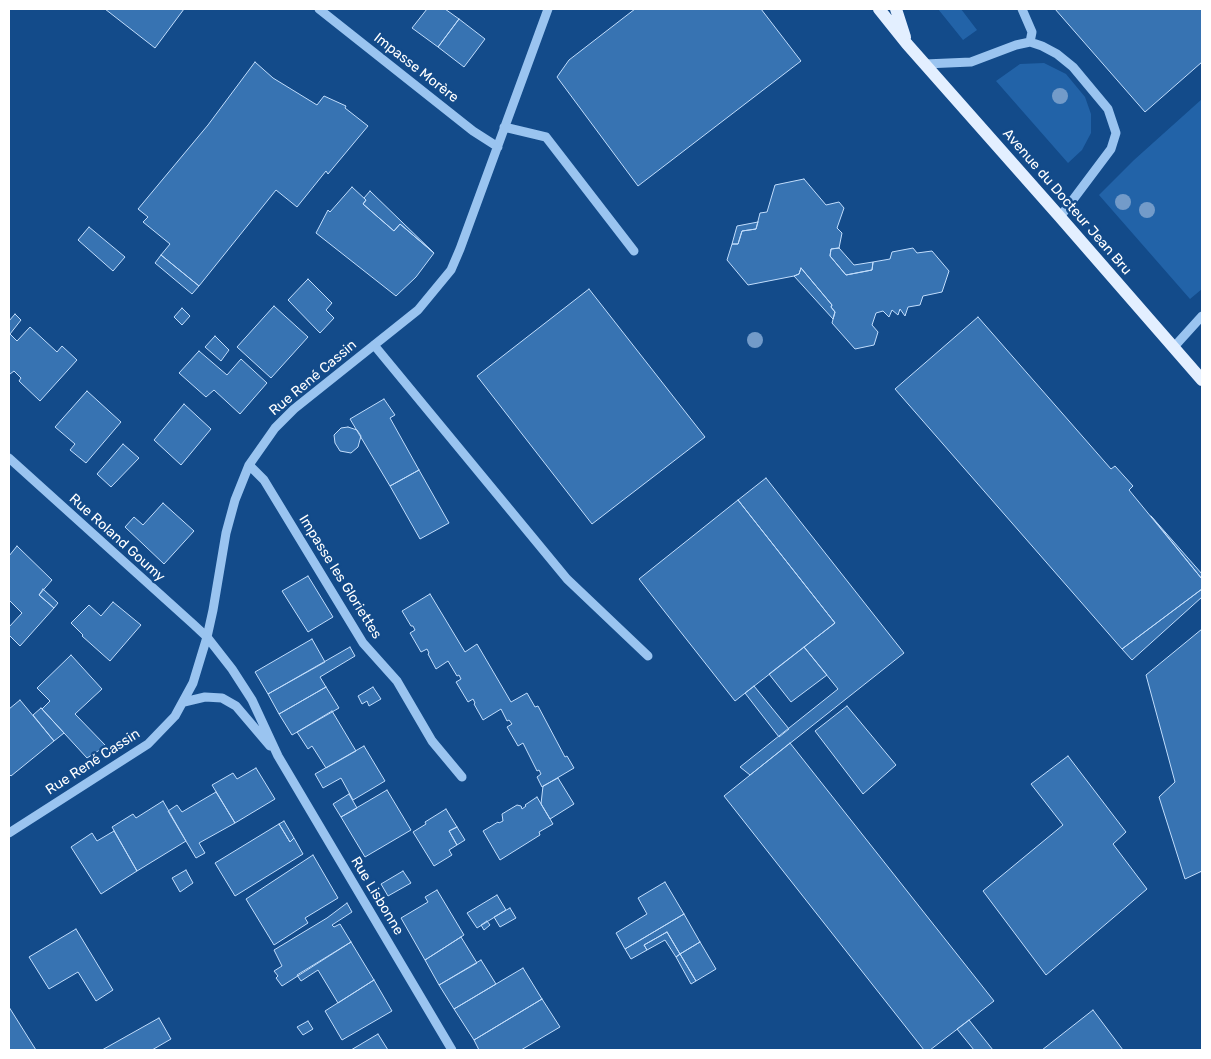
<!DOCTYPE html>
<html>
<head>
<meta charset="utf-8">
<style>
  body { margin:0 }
  #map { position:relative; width:1211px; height:1059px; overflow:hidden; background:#134b8a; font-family:Rubik,sans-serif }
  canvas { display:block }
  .frame { position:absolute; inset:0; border:10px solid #fff; pointer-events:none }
</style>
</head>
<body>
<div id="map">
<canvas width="1211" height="1059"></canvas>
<div class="frame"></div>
</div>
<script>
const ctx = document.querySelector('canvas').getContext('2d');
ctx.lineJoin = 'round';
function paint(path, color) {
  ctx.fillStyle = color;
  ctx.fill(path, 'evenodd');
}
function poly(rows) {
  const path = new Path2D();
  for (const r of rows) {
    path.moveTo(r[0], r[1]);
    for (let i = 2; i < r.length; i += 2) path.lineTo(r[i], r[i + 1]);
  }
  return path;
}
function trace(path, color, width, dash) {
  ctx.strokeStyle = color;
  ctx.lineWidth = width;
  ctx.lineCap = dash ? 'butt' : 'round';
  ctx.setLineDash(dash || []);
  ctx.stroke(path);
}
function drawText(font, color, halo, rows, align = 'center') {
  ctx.font = font + ' Rubik,sans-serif';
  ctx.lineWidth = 5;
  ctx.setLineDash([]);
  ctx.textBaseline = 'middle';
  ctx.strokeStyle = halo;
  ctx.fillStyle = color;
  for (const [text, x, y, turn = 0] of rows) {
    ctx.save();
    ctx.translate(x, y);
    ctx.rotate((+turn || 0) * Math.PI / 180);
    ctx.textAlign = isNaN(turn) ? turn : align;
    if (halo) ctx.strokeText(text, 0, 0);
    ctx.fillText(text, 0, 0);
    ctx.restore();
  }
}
const green = poly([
  [938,9,961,9,977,30,963,40],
  [1044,63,1066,74,1085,97,1091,114,1091,133,1082,150,1068,163,996,81,1020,64],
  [1202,99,1202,289,1190,299,1099,195,1134,160]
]);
const building = poly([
  [105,9,184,9,155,48,105,9],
  [427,9,445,9,459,19,438,47,412,28,427,9],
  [635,9,761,9,801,61,638,186,557,77,569,60,635,9],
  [1055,9,1202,9,1202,62,1145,112,1055,9],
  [459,19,485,39,464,67,438,47,459,19],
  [255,62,273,78,317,105,324,96,346,106,345,108,368,126,328,174,326,171,297,207,276,190,199,286,161,255,170,244,143,222,148,217,138,209,208,125,255,62],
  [804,179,826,205,839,202,844,208,837,228,842,233,839,248,831,249,830,256,846,275,872,270,873,262,890,259,892,252,913,248,917,253,932,251,949,271,942,292,923,296,920,305,908,307,905,316,900,309,898,315,892,310,889,317,883,311,876,313,872,325,878,332,874,345,855,349,832,323,835,312,831,307,832,305,801,268,799,274,794,276,748,285,727,260,732,244,738,244,742,231,756,229,760,213,767,212,775,185,804,179],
  [352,187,366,200,363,204,394,231,400,224,434,253,416,277,396,296,316,233,328,210,330,212,352,187],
  [370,191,434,253,400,224,394,231,363,204,366,200,364,198,370,191],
  [758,222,756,229,742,231,738,244,732,244,737,226,758,222],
  [89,227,125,257,113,271,78,240,89,227],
  [839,248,854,265,873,262,872,270,846,275,830,256,831,249,839,248],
  [161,255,199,286,192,294,155,263,161,255],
  [801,268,832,305,831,307,835,312,833,319,794,276,799,274,801,268],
  [308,279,332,303,326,310,334,318,320,333,288,300,308,279],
  [589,289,705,437,592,524,477,376,589,289],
  [274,306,308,337,271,378,237,347,274,306],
  [182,308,190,316,182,325,174,317,182,308],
  [15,314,21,320,10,334,17,341,30,327,57,352,62,346,77,360,40,401,19,381,21,378,14,371,10,374,9,373,9,321,15,314],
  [978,317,1111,469,1115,466,1133,486,1129,490,1202,579,1202,589,1122,649,895,389,978,317],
  [215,336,229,350,221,361,205,347,215,336],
  [199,351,227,375,241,359,267,383,240,414,214,390,206,397,179,373,199,351],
  [87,391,121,422,86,463,70,450,75,444,55,427,87,391],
  [384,399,395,415,390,418,419,470,390,486,350,419,384,399],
  [184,404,211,429,181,465,154,440,184,404],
  [348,427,357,430,361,436,358,447,351,453,340,451,335,443,334,435,341,428,348,427],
  [123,444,139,458,111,487,97,474,123,444],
  [419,470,449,523,420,539,390,486,419,470],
  [766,478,904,653,750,775,740,767,838,689,804,647,835,623,738,500,766,478],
  [738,500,835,623,735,701,639,579,738,500],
  [163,503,194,531,164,564,125,527,134,517,143,525,163,503],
  [1151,516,1202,574,1202,579,1151,516],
  [17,546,52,580,39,595,54,608,20,646,9,635,9,627,22,613,9,600,9,556,17,546],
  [308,576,333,617,308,632,282,591,308,576],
  [43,589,58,603,54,608,39,595,43,589],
  [1202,589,1202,597,1132,660,1122,649,1202,589],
  [430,594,465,652,477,644,511,702,527,693,535,707,538,706,565,757,567,756,574,768,542,787,537,777,541,774,539,770,537,771,523,743,518,746,507,727,512,724,509,720,507,721,501,709,483,720,474,704,475,703,473,699,468,702,456,682,461,679,459,675,457,676,448,661,436,669,428,654,429,653,427,649,421,652,410,633,415,630,413,626,411,626,402,611,430,594],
  [113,602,141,625,110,661,82,636,83,635,71,623,89,605,101,616,113,602],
  [1202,629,1202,871,1185,879,1159,797,1175,782,1146,675,1202,629],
  [312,639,325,662,268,694,255,672,312,639],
  [350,647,355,656,320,677,326,687,279,714,268,694,350,647],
  [804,647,827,675,791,702,769,674,804,647],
  [71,655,102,689,75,714,106,746,87,758,42,709,50,701,37,688,71,655],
  [754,686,789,729,779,737,745,693,754,686],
  [326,687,339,708,292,735,279,714,326,687],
  [373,687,381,699,369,706,367,701,362,704,358,696,373,687],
  [20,700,54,741,11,776,9,774,9,709,20,700],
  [847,706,896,765,863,794,815,731,847,706],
  [41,708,64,733,54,741,33,715,41,708],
  [332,711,356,751,326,768,312,746,308,749,297,732,332,711],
  [790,743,994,1001,930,1050,924,1050,724,796,790,743],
  [364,746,385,781,353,800,341,778,323,788,315,774,364,746],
  [1068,756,1126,832,1113,844,1147,889,1046,975,983,891,1063,825,1031,784,1068,756],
  [256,768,275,799,235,823,212,785,233,773,237,779,256,768],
  [558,778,574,804,550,819,541,804,543,786,558,778],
  [387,790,411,830,365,857,341,817,387,790],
  [216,792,235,823,199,843,205,853,196,858,168,811,177,805,182,812,216,792],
  [349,794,357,808,341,817,333,804,349,794],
  [537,797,553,824,539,832,540,835,500,860,483,831,498,822,499,823,503,821,502,814,517,805,521,806,522,809,526,806,525,805,537,797],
  [163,801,186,841,137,871,112,827,133,814,136,818,163,801],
  [446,809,457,827,449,831,457,845,449,850,452,855,434,866,413,832,426,824,425,822,446,809],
  [284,821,294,838,290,842,279,824,284,821],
  [279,824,290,842,294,838,303,854,235,896,215,863,279,824],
  [457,827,465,840,457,845,449,831,457,827],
  [114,831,137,871,101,894,71,847,92,833,97,841,114,831],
  [313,855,338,898,305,918,308,923,274,945,246,899,313,855],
  [186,870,193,883,180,892,172,878,186,870],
  [403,871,411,883,388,896,381,884,403,871],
  [665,882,684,914,625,949,616,933,647,914,638,898,665,882],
  [437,890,464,935,425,960,401,918,428,902,425,897,437,890],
  [497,895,506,910,477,928,467,913,497,895],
  [347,903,352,912,332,925,334,927,340,924,351,942,282,986,276,978,278,976,274,971,282,966,274,950,327,918,347,903],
  [510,908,516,918,500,927,494,917,510,908],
  [684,914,700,942,680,954,667,932,644,945,647,950,631,959,625,949,684,914],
  [487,921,490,925,484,930,481,925,487,921],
  [76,929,113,990,96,1001,78,972,49,989,29,957,76,929],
  [667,932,680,954,676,957,665,940,647,950,644,945,667,932],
  [461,937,477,963,439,985,425,960,461,937],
  [351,942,374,980,338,1003,318,970,301,981,297,975,351,942],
  [700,942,716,969,696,981,680,954,700,942],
  [680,954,696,981,691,984,676,957,680,954],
  [481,960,496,984,454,1009,439,985,481,960],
  [523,968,542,999,474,1040,454,1009,523,968],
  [374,980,392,1011,342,1040,325,1011,374,980],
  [542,999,560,1027,521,1050,479,1050,474,1040,542,999],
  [9,1007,36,1050,9,1050,9,1007],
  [1093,1010,1123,1050,1042,1050,1093,1010],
  [159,1018,171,1039,152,1050,102,1050,159,1018],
  [969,1020,993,1050,974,1050,957,1029,969,1020],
  [308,1021,313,1029,303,1035,297,1027,308,1021],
  [378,1034,388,1050,351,1050,378,1034]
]);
const minor = poly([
  [319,9,473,131,498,147],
  [1022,9,1032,32,1030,42],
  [925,64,971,62,1016,45,1030,42,1042,46,1057,54,1073,67,1108,109,1116,133,1111,149,1060,217],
  [504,127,546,137,634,251],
  [374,345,567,579,648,656],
  [1173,348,1202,316],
  [9,458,193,624,207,637,232,669,252,700,278,756,452,1050],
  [249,465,264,480,363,643,397,681,432,741,462,777],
  [184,702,205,697,222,698,236,706,270,746],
  [9,833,148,744,175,716,193,683,207,637,213,610,226,533,235,500,249,465,275,428,294,409,418,310,451,270,460,249,548,9]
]);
const major = poly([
  [879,9,907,44,1060,217,1202,380],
  [896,9,905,37]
]);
const trees = [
  [1060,96],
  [1123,202],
  [1147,210],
  [755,340]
];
const streetNames = [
  ["Impasse Morère",416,68,38],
  ["Avenue du Docteur Jean Bru",1067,202,49],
  ["Rue René Cassin",313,378,-40],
  ["Rue Roland Goumy",117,538,42],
  ["Impasse les Gloriettes",340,577,58],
  ["Rue René Cassin",93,762,-33],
  ["Rue Lisbonne",377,896,59]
];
paint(green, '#2263a8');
paint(building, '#3773b2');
trace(building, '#c1ddfc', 1);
trace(minor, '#9ac4f0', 9);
trace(major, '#e3efff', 12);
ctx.fillStyle = '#739bc9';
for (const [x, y] of trees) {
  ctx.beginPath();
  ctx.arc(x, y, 8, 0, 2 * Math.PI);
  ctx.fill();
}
drawText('14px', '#fff', '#134b8a', streetNames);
</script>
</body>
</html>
